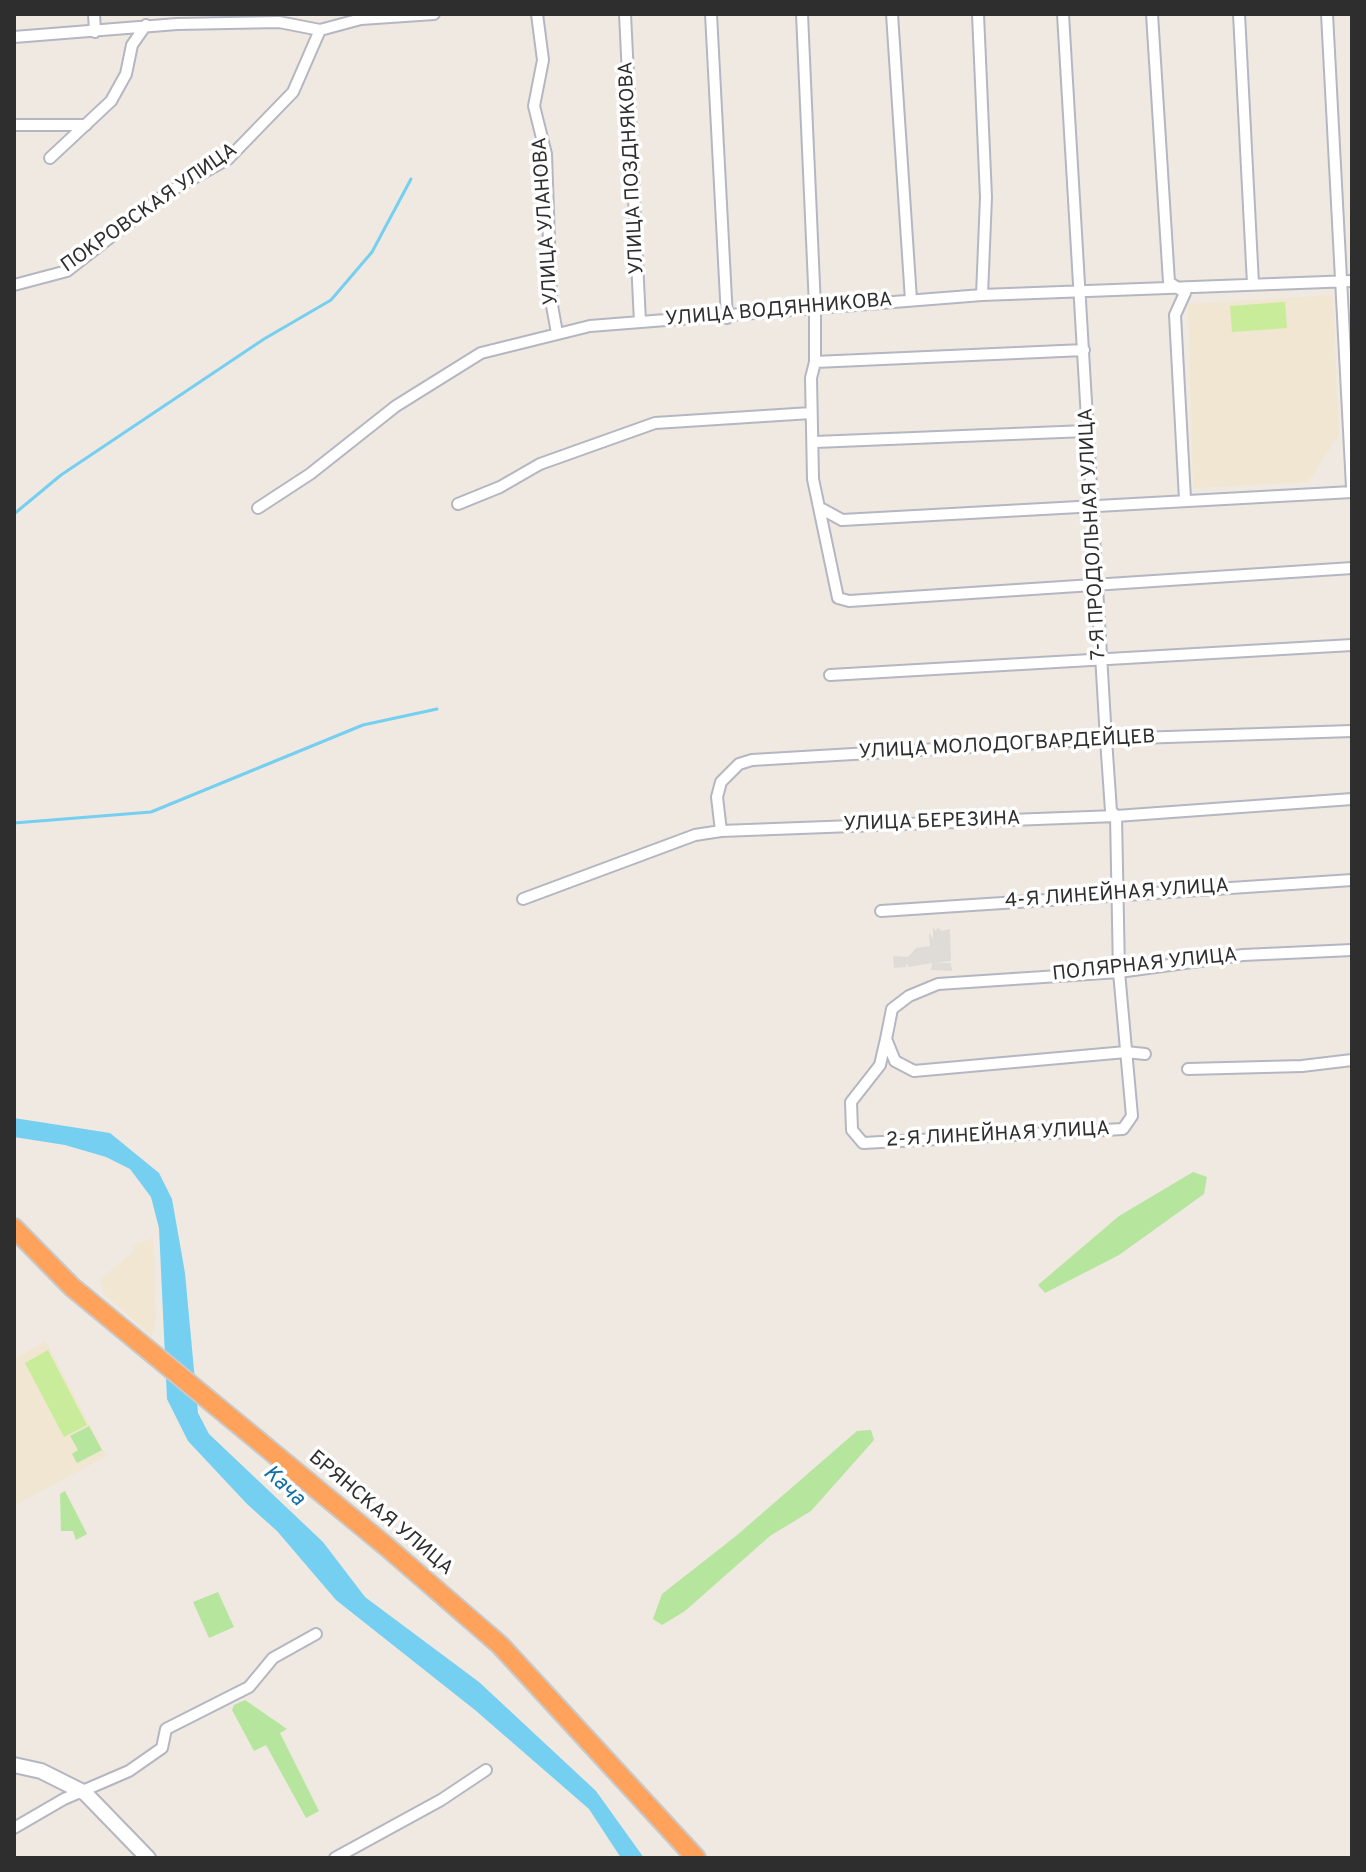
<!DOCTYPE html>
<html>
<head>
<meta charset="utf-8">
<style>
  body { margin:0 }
  #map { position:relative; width:1366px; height:1872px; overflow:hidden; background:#efe9e1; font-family:Overpass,sans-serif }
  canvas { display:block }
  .frame { position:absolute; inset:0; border:16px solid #2e2e2e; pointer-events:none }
</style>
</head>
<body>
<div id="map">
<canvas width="1366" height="1872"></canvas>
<div class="frame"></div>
</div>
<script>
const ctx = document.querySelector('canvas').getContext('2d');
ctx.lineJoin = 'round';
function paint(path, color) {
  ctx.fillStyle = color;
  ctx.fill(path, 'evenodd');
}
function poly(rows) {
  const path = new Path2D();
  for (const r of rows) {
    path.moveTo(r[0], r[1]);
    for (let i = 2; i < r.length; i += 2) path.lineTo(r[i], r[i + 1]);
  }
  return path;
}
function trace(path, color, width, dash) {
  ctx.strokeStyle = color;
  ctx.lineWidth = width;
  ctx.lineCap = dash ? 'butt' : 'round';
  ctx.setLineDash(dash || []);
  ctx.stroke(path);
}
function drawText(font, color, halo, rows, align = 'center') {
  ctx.font = font + ' Overpass,sans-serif';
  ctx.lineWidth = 7;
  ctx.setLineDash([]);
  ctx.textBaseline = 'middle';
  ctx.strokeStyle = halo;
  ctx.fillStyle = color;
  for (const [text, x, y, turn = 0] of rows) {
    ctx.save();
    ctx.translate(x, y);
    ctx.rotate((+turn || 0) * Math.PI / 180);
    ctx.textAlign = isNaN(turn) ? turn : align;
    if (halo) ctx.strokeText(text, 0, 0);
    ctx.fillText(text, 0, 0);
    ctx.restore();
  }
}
const education = poly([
  [1333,295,1339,435,1308,482,1193,488,1188,304],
  [153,1238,156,1322,152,1337,104,1294,100,1280,134,1251,132,1246],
  [46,1341,106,1456,14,1506,14,1359]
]);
const green = poly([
  [1193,1172,1207,1177,1204,1194,1119,1255,1045,1293,1038,1285,1119,1216],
  [89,1426,102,1450,77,1463,72,1454,78,1450,70,1436],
  [871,1430,874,1440,811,1511,770,1536,685,1611,662,1625,653,1619,662,1594,736,1536,857,1431],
  [65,1491,87,1534,76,1540,73,1531,61,1531,60,1494],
  [218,1592,234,1627,209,1638,193,1602],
  [245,1700,287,1729,280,1733,319,1811,306,1818,266,1745,254,1751,232,1710,234,1705]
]);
const pitch = poly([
  [1285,302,1287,328,1232,332,1230,306],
  [48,1350,87,1425,64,1437,25,1363]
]);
const plaza = poly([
  [933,927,936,931,938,927,941,931,950,929,951,961,937,963,951,963,952,971,931,970,932,963,909,967,906,963,906,967,894,968,893,956,908,957,916,948,930,946,929,932,933,939]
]);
const water = poly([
  [14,1118,110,1133,159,1173,172,1199,185,1273,198,1413,209,1434,323,1542,365,1597,479,1682,596,1791,644,1858,621,1858,589,1809,475,1710,336,1600,277,1531,247,1504,188,1441,167,1399,159,1228,151,1197,130,1169,106,1157,65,1145,14,1137]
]);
const stream = poly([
  [14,514,61,475,264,339,331,300,372,252,411,179],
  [14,823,151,812,363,725,437,709]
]);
const street = poly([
  [94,14,95,32],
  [537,14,543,60,534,106,546,154,551,300,557,333],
  [625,14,640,322],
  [711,14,727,318],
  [802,14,815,307,815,362,811,378,813,479,838,598,849,601,1352,568],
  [892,14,911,300],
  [978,14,986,197,982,295],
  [1152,14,1169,282,1185,293,1175,315,1185,499],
  [1239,14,1253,284],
  [1327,14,1352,487],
  [14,37,177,24,279,22,320,30,361,19,434,14],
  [14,125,86,125],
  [50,158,111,101,126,74,132,45,146,25],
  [14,285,67,271,167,193,228,159,293,92,320,30],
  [815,362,1084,350],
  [815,442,1086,431],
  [458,504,500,487,540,464,655,423,811,413],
  [258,508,310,474,396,406,481,353,590,326,982,295,1352,281],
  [822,509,842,520,1352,492],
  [830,675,1352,645],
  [721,831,717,797,721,782,739,764,752,760,1106,739,1352,731],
  [523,899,695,835,721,831,1116,816,1352,799],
  [881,911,1352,880],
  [886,1039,880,1065,851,1102,852,1130,863,1143,1123,1129,1132,1116,1119,972,1116,816,1111,811,1106,739,1063,14],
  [1145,1054,1126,1052,914,1071,895,1061,886,1039,892,1009,909,996,938,984,1119,972,1243,955,1352,950],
  [1188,1069,1302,1066,1352,1060],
  [14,1828,64,1799,129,1771,162,1748,166,1729,249,1687,273,1658,316,1634],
  [335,1858,441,1800,486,1770]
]);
const secondary = poly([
  [14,1765,41,1771,85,1793,148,1858]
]);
const highway = poly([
  [14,1228,72,1287,387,1547,500,1645,696,1858]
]);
const streetNames = [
  ["УЛИЦА ПОЗДНЯКОВА",633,168,-93],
  ["ПОКРОВСКАЯ УЛИЦА",150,209,-35],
  ["УЛИЦА УЛАНОВА",547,221,-94],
  ["УЛИЦА ВОДЯННИКОВА",779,311,-5],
  ["7-Я ПРОДОЛЬНАЯ УЛИЦА",1094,534,-93],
  ["УЛИЦА МОЛОДОГВАРДЕЙЦЕВ",1007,746,-3],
  ["УЛИЦА БЕРЕЗИНА",932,823,-2],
  ["4-Я ЛИНЕЙНАЯ УЛИЦА",1117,895,-4],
  ["ПОЛЯРНАЯ УЛИЦА",1145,966,-6],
  ["2-Я ЛИНЕЙНАЯ УЛИЦА",998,1136,-3],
  ["БРЯНСКАЯ УЛИЦА",380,1514,40]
];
const waterNames = [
  ["Кача",283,1487,43]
];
paint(education, '#f0e6d1');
paint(green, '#b6e59e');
paint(pitch, '#c9ec9a');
paint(plaza, '#dfdcd8');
paint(water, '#75cff0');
trace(stream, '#75cff0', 3);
trace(street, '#b4b7c1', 14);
trace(secondary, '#b4b7c1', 18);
trace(highway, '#c9c9c9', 22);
trace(street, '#fff', 10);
trace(secondary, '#fff', 14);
trace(highway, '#ffa35c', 18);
drawText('20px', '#2e2e2e', '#fff', streetNames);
drawText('italic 22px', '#0d6fa3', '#fff', waterNames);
</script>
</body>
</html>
